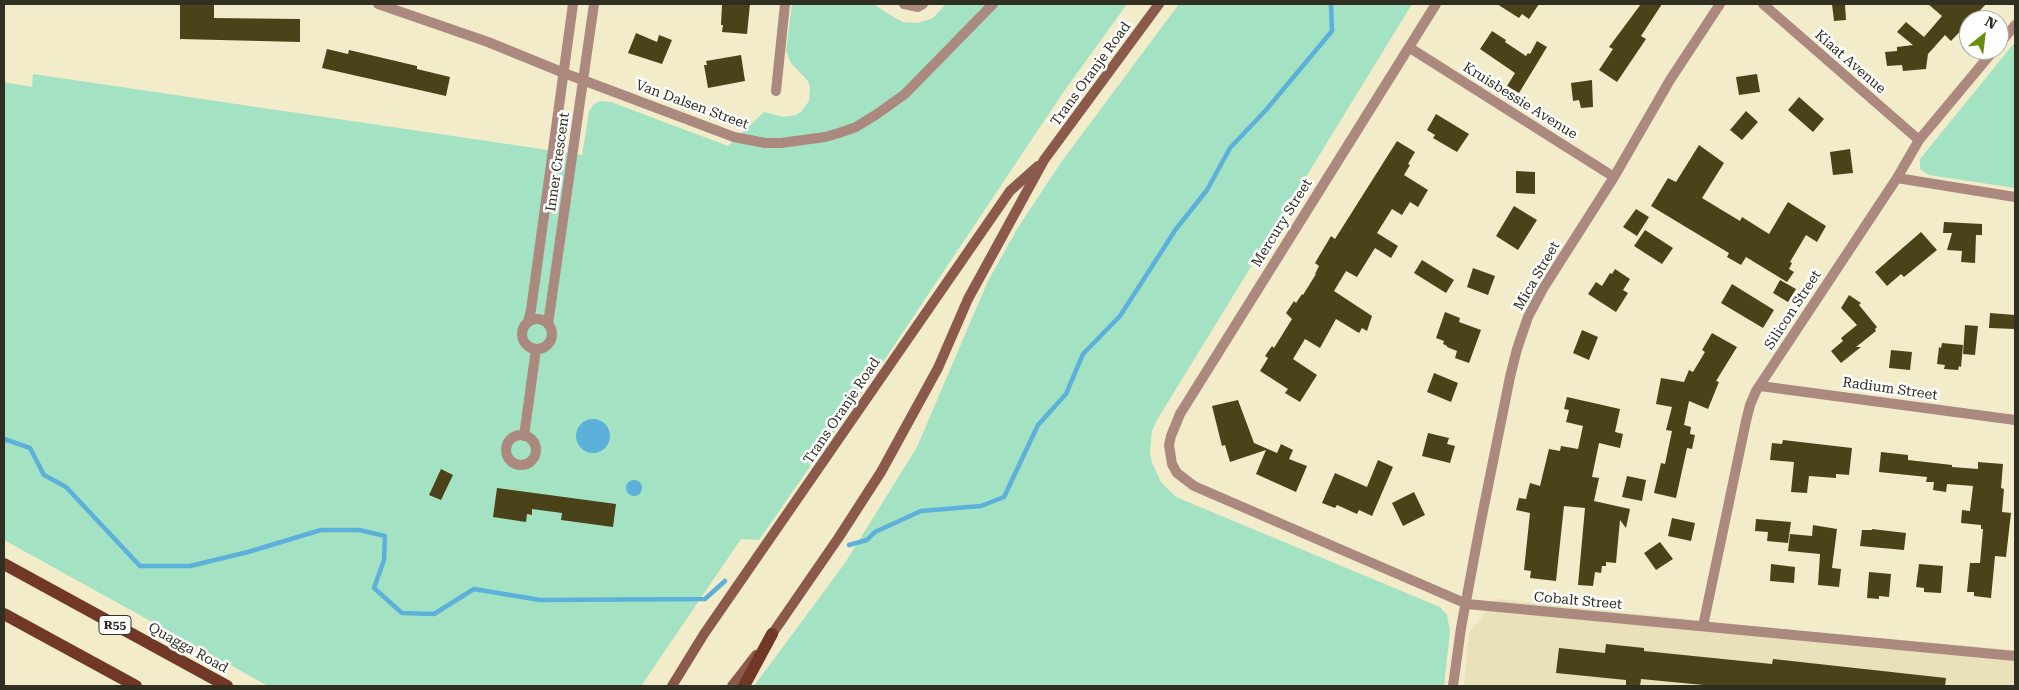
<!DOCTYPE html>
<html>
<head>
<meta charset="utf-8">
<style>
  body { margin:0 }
  #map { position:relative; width:2019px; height:690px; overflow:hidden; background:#f2ecca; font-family:"Roboto Serif",serif }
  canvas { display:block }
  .frame { position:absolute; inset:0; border:5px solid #312f22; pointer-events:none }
  .north { position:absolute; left:1959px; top:10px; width:50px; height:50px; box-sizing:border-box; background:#fff; border:1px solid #adaca7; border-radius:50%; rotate:29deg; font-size:14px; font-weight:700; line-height:20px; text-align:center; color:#312f22 }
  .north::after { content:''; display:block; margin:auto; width:18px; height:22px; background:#6b8c0f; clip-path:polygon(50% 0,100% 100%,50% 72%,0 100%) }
</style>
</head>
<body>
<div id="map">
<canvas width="2019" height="690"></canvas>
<div class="frame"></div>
<div class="north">N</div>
</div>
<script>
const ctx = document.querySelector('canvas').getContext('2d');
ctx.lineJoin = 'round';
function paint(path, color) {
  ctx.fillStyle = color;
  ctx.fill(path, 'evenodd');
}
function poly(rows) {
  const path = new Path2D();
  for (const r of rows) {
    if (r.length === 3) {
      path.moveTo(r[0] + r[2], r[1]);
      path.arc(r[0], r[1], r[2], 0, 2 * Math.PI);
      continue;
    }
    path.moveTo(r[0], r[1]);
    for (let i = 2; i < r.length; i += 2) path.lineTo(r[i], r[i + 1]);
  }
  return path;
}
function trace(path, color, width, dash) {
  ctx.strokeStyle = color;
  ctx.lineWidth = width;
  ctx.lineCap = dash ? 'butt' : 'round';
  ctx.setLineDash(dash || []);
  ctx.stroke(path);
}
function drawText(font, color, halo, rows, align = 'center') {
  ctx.font = font + ' "Roboto Serif",serif';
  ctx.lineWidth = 5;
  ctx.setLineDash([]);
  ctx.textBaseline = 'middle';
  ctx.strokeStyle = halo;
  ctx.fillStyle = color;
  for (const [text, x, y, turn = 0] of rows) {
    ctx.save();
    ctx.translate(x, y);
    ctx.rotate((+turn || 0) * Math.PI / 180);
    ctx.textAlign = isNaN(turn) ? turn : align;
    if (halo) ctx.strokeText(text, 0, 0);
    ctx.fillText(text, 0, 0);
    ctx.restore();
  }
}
const built = poly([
  [1496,599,1801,631,2015,650,2015,686,1464,686,1469,633]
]);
const green = poly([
  [792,4,873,4,897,19,903,22,918,23,933,18,946,4,1127,4,1062,94,885,359,759,540,741,539,641,686,268,686,4,540,4,82,32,87,33,74,582,155,589,112,593,105,600,101,611,102,728,146,764,112,783,117,796,115,801,112,809,101,810,88,808,81,791,63,786,51],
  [1179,4,1412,4,1157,420,1152,431,1150,453,1152,463,1161,482,1176,497,1440,607,1447,615,1450,631,1444,686,754,686,845,563,917,447,988,281,1017,229,1062,161],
  [2015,42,2015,188,1929,175,1920,169,1920,159]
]);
const water = poly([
  [593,436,17],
  [634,488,8]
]);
const stream = poly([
  [4,439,30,448,44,475,66,487,140,566,190,566,248,552,321,530,359,530,385,536,384,560,374,588,402,613,434,614,474,589,540,600,705,599,725,581],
  [849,545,867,540,875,532,921,511,981,506,1004,497,1038,425,1066,394,1083,354,1120,316,1176,229,1207,190,1230,148,1266,110,1332,31,1331,4]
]);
const building = poly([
  [180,4,214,4,214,18,300,19,300,42,180,39],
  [722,4,750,4,747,34,722,32,723,25,721,25],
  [1497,4,1539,4,1529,19,1522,14,1519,18],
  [1641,4,1662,4,1641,36,1646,39,1617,82,1599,70,1613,49,1609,47],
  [1832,4,1845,4,1846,20,1834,21],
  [1928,4,1986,4,1951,41,1945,35,1928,54,1926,69,1903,71,1902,65,1887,66,1885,52,1897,51,1897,47,1913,45,1897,32,1906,22,1924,37,1942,16],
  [1492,31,1506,40,1505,42,1526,56,1528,53,1530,54,1537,41,1547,47,1519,93,1507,86,1515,73,1480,49],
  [636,33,657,42,659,35,672,40,662,64,628,53],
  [327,49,348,54,349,50,417,66,417,69,450,77,446,96,322,68],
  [741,55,745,81,708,88,704,65,707,65,706,61],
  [1757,74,1760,92,1739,95,1736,77],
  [1592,80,1593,107,1581,108,1579,100,1573,101,1571,83],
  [1799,97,1824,119,1813,132,1788,110],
  [1746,111,1758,122,1742,140,1730,130],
  [1436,114,1469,134,1457,152,1433,138,1435,135,1427,130],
  [1397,141,1415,152,1408,164,1410,165,1404,175,1428,190,1418,207,1410,202,1402,215,1392,209,1377,233,1398,246,1391,258,1375,248,1357,277,1346,271,1334,291,1372,316,1367,331,1362,328,1359,333,1336,319,1320,348,1305,339,1293,359,1317,375,1300,402,1285,393,1288,389,1260,371,1268,358,1265,356,1272,346,1274,348,1292,319,1286,313,1294,301,1296,303,1302,294,1303,295,1316,274,1315,274,1319,266,1315,263,1331,236,1335,239],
  [1699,145,1724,163,1702,198,1740,221,1742,217,1769,234,1788,202,1826,226,1817,242,1806,235,1790,262,1792,263,1789,269,1794,272,1787,282,1746,257,1741,265,1727,257,1729,253,1651,206,1668,178,1676,182],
  [1850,149,1853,173,1833,175,1830,152],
  [1516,171,1535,172,1535,194,1516,193],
  [1514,206,1537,220,1518,250,1496,236],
  [1636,209,1649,217,1637,236,1623,227],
  [1944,222,1982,224,1982,235,1976,235,1975,263,1961,262,1962,251,1947,250,1952,233,1943,233],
  [1645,230,1673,248,1662,264,1634,246],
  [1921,232,1937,250,1904,277,1901,274,1887,286,1875,272],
  [1422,260,1454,280,1446,293,1414,273],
  [1473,268,1495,276,1488,295,1467,287],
  [1615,269,1630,279,1623,290,1628,293,1616,312,1588,294,1596,282,1602,286,1610,273,1612,274],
  [1780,280,1796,289,1788,302,1773,293],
  [1732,284,1774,310,1763,328,1721,303],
  [1849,295,1861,303,1859,305,1877,327,1875,329,1876,331,1856,347,1861,347,1841,363,1831,351,1843,341,1841,338,1857,325,1841,308],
  [1445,312,1460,318,1459,322,1481,330,1469,363,1455,358,1457,351,1447,347,1447,346,1443,344,1444,341,1436,338],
  [1990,313,2015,315,2015,329,1989,328],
  [1965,325,1978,326,1975,355,1963,354],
  [1582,330,1598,337,1589,360,1573,353],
  [1712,333,1737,347,1716,381,1719,382,1708,409,1689,401,1684,425,1691,427,1690,434,1695,435,1692,449,1687,448,1676,498,1654,493,1661,463,1665,464,1672,431,1666,430,1672,407,1656,404,1661,378,1684,382,1689,370,1693,372,1705,352,1702,350],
  [1942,343,1963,345,1961,367,1959,366,1958,370,1944,369,1945,365,1937,364,1939,347,1941,348],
  [1891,350,1912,352,1910,370,1889,368],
  [1434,373,1458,383,1451,402,1427,392],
  [1567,397,1620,409,1615,432,1623,434,1620,448,1599,443,1592,477,1599,478,1594,501,1630,509,1626,528,1620,520,1616,563,1606,562,1606,566,1602,566,1601,573,1595,572,1593,586,1578,585,1585,508,1564,506,1556,581,1530,578,1531,571,1524,570,1530,513,1516,510,1519,498,1526,499,1530,483,1540,486,1549,449,1560,451,1561,446,1578,449,1583,426,1566,422,1569,410,1564,409],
  [1238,400,1254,443,1277,453,1281,444,1293,450,1289,459,1307,466,1296,492,1256,474,1266,450,1230,462,1225,445,1222,446,1212,406],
  [1428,433,1449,438,1447,444,1455,446,1450,463,1422,456],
  [1783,440,1852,448,1849,475,1836,474,1836,478,1809,476,1807,493,1791,492,1794,462,1770,460,1772,443,1782,444],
  [1881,452,1908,455,1908,460,1952,465,1952,467,1978,469,1978,462,2003,464,2001,488,2004,489,2002,512,2011,513,2006,557,1995,556,1991,598,1974,596,1974,592,1967,592,1970,563,1980,563,1983,529,1981,529,1981,525,1961,523,1962,510,1970,511,1973,486,1947,484,1946,492,1933,490,1934,482,1926,482,1927,477,1879,472],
  [1378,460,1393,467,1372,516,1359,510,1357,514,1337,505,1335,508,1322,503,1335,473,1367,487],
  [441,469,453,475,441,500,429,495],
  [1627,476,1646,480,1642,501,1622,497],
  [497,488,616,504,613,527,561,520,562,513,532,509,532,515,527,514,526,522,493,517],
  [1414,492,1425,515,1403,526,1392,503],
  [1672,518,1695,523,1691,541,1668,536],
  [1756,519,1791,522,1788,543,1767,541,1768,532,1755,531],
  [1813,525,1837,529,1832,568,1841,569,1839,587,1818,585,1820,554,1788,551,1790,534,1812,536],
  [1872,529,1906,533,1904,550,1860,546,1862,530,1872,530],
  [1660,542,1673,559,1656,570,1644,553],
  [1771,564,1795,567,1794,583,1770,581],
  [1919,564,1943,566,1941,593,1924,592,1924,588,1916,587],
  [1869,572,1891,574,1889,597,1879,596,1879,599,1867,598],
  [1606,644,1644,648,1644,651,1772,664,1773,659,1946,678,1945,686,1714,686,1641,679,1640,686,1626,686,1626,680,1556,673,1559,648,1605,653]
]);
const street = poly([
  [378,4,488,42,564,73,734,137,765,143,781,143,825,137,839,133,856,127,877,114,905,94,993,4],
  [904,4,918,7,923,4],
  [1436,4,1180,414,1171,436,1169,445,1172,464,1177,473,1194,486,1467,604,2015,656],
  [1763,4,1919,140],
  [1999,45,2015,25],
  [1410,48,1614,177],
  [776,91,785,4],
  [1897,178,2015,197],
  [537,334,15],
  [528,322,531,310,573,4],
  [548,324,594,4],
  [1760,386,2015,420],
  [521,450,15],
  [524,436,536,349],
  [1703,626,1746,421,1750,405,1756,391,1897,178,1919,140,1994,50],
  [1453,686,1461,628,1480,526,1510,377,1517,349,1528,317,1544,287,1614,177,1670,80,1720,4]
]);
const secondary = poly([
  [768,640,839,537,881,472,938,368,968,299,1044,160,1159,4],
  [672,686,704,634,1010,191,1038,166],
  [732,686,756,655]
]);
const primary = poly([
  [4,564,227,686],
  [4,614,136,686],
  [744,686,772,634]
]);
const shields = [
  [115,625,32]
];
const shieldNames = [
  ["R55",115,625]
];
const streetNames = [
  ["Kiaat Avenue",1850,62,41],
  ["Trans Oranje Road",1091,74,-54],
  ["Kruisbessie Avenue",1520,101,32],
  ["Van Dalsen Street",692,105,20],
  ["Inner Crescent",558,162,-82],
  ["Mercury Street",1282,223,-58],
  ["Mica Street",1537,276,-60],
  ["Silicon Street",1793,310,-57],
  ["Radium Street",1890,389,8],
  ["Trans Oranje Road",842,411,-56],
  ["Cobalt Street",1578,601,5],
  ["Quagga Road",188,648,29]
];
paint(built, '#e9e1b9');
paint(green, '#a4e2c4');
paint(water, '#5cb0da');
trace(stream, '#5cb0da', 4.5);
paint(building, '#4a4319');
trace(street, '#ac897f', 10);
trace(secondary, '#8b5a4c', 10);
trace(primary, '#723827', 12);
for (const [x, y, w] of shields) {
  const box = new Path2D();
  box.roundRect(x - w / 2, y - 9.5, w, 19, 4);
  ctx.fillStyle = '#fff';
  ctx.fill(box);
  trace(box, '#312f22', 1);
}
drawText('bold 12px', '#312f22', null, shieldNames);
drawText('14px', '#312f22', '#fff', streetNames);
</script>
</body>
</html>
